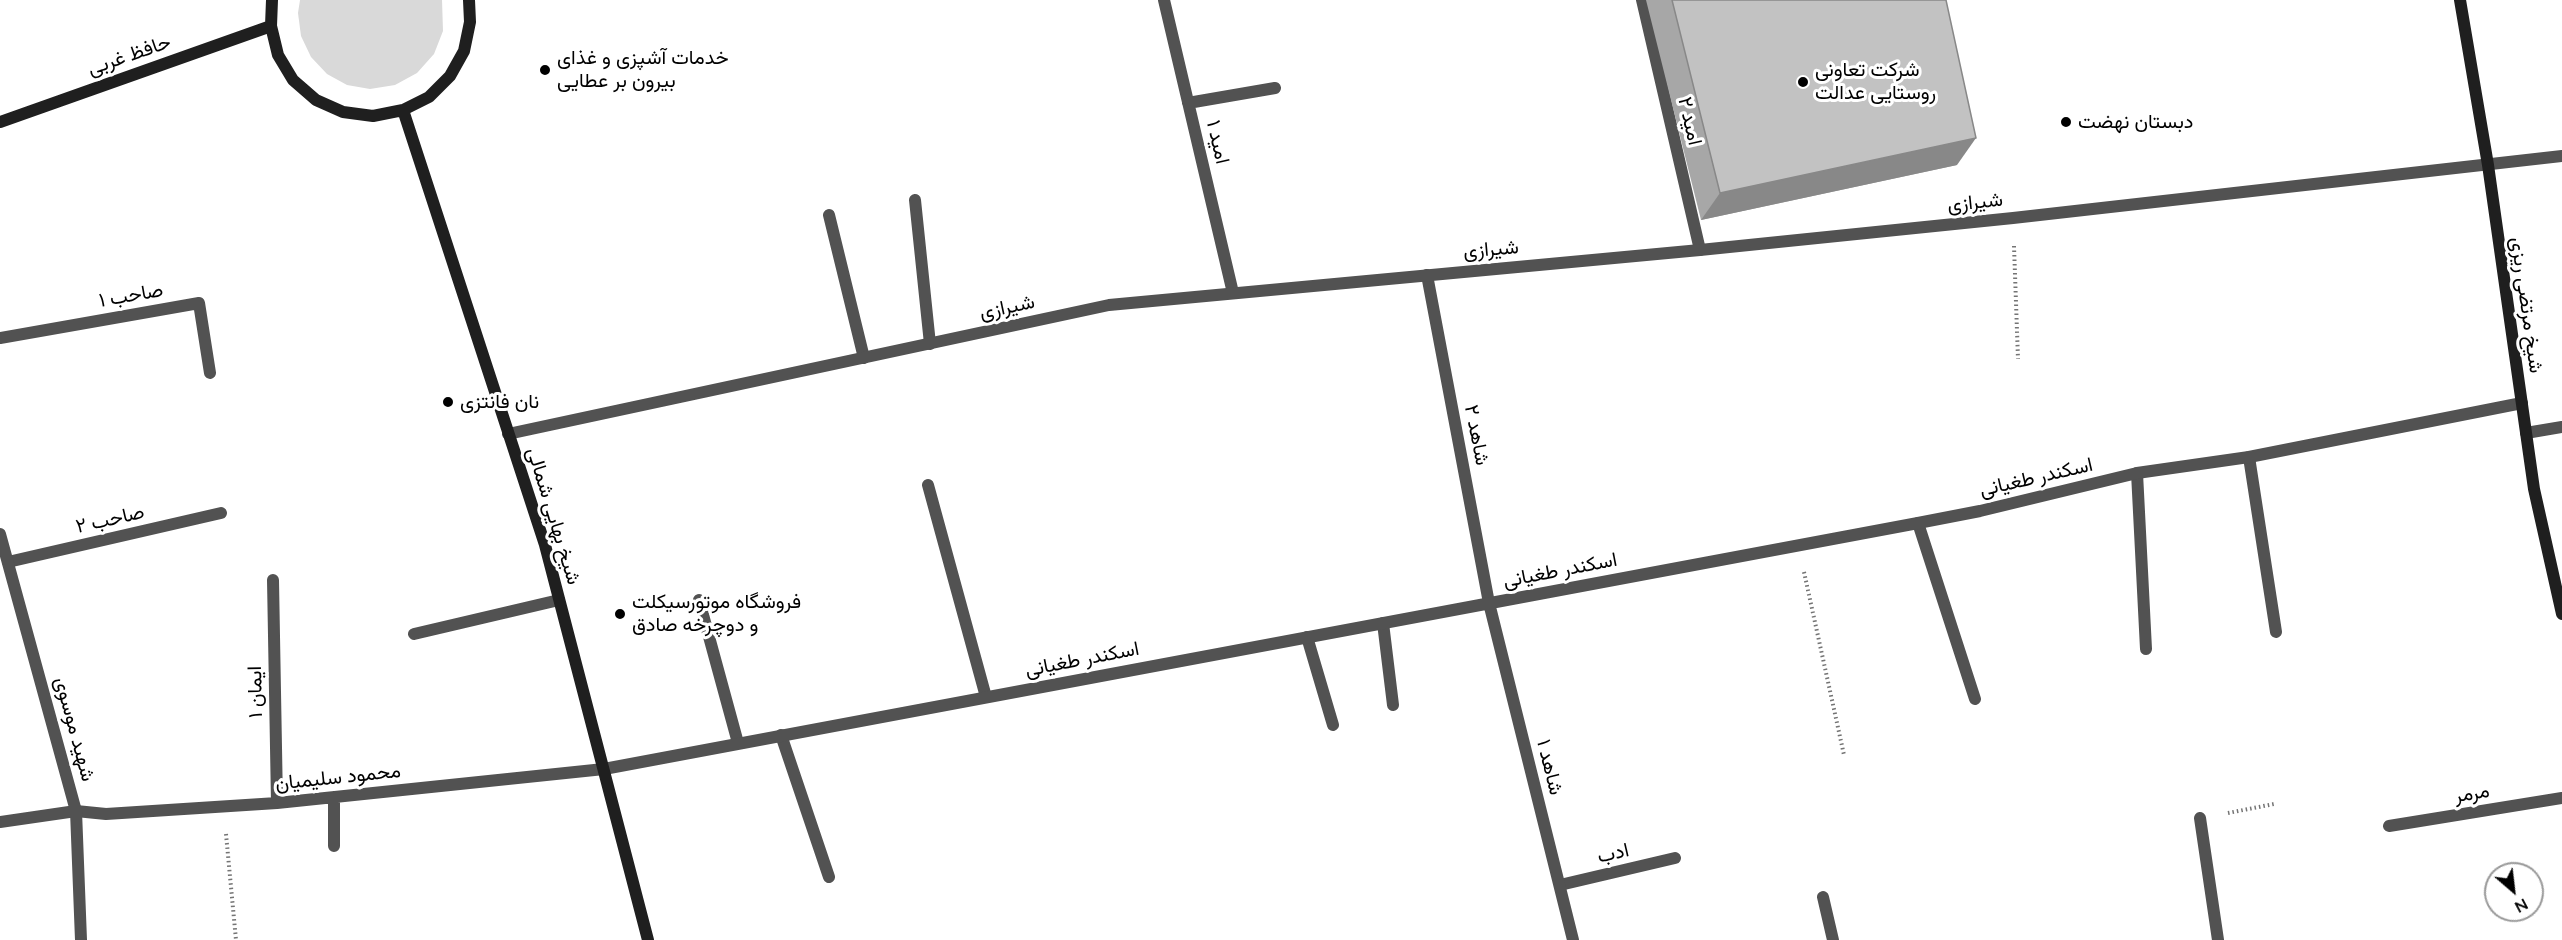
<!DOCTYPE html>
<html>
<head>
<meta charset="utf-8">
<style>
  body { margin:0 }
  #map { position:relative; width:2562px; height:940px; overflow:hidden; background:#fff; font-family:Lato,sans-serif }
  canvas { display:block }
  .north { position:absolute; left:2484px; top:862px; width:60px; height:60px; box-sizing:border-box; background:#fff; border:2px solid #999; border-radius:50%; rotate:152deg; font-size:16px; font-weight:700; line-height:24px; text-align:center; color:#000 }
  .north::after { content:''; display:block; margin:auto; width:21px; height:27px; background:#000; clip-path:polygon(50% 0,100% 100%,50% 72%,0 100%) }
</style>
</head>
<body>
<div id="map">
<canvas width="2562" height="940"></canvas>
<div class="north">N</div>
</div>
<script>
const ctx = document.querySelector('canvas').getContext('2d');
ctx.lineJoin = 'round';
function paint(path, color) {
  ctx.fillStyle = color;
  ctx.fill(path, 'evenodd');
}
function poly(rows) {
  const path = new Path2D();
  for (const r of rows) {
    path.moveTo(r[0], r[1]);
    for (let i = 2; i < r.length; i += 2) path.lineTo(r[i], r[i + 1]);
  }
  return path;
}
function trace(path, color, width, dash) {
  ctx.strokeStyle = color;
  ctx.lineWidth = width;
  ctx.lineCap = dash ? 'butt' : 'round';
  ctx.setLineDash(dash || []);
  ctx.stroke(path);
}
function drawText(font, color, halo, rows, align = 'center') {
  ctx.font = font + ' Lato,Vazirmatn,sans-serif';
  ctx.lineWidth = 6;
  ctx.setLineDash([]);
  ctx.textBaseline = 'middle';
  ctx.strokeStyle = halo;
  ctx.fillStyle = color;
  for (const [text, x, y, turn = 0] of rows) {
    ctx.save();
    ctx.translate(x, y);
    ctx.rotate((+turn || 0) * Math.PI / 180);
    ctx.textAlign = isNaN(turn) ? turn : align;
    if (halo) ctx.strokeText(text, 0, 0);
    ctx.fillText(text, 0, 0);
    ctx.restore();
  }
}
const green = poly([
  [300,0,442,0,443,31,434,54,417,73,395,85,370,89,347,85,327,74,311,57,301,36,298,13]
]);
const path = poly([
  [2014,246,2018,359],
  [1804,572,1844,755],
  [2228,813,2274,804],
  [226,834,236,940]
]);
const lane = poly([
  [1164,0,1233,293],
  [1642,0,1700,250],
  [1188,103,1275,88],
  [915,200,930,344],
  [829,215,864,358],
  [1427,275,1489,603],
  [0,338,199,303,210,373],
  [2249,457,2276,632],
  [2137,473,2146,649],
  [928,485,986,697],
  [1918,523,1975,699],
  [8,562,221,513],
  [273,580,277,803],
  [699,600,738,743],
  [1383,623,1393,705],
  [414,634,559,600],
  [1307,637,1333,725],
  [781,735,829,877],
  [334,797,334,846],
  [76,811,106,814,277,803,604,769],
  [2200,818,2218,940],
  [2389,826,2562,798],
  [1560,885,1675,858],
  [1823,897,1833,940]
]);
const street = poly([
  [2526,433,2562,427],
  [508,434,1109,305,1700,250,2013,218,2562,156],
  [0,534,76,811,81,940],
  [1489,603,1573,940],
  [604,769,1918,523,1980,511,2137,473,2249,457,2522,403],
  [0,822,76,811]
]);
const secondary = poly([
  [272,0,271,26,278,55,293,80,316,100,343,112,373,116,403,110,429,97,450,76,464,51,470,22,469,0],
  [2460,0,2488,165,2534,489,2562,614],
  [403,110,545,545,648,940],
  [0,122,271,26]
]);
const wall = poly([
  [1646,0,1946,0,1957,165,1701,220]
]);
const shadedWall = poly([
  [1976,138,1957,165,1701,220,1720,193]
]);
const building = poly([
  [1672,0,1946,0,1976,138,1720,193,1672,0]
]);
const markers = [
  [545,70,6,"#000"],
  [1803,82,6,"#000"],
  [2066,122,6,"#000"],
  [448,402,6,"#000"],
  [620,614,6,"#000"]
];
const streetNames = [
  ["حافظ غربی",129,55,-19],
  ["امید ۲",1690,121,77],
  ["امید ۱",1218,142,77],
  ["شیرازی",1975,202,-6],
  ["شیرازی",1491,249,-5],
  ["صاحب ۱",131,295,-10],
  ["شیخ مرتضی ریزی",2527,305,82],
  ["شیرازی",1007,307,-12],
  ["شاهد ۲",1477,435,79],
  ["اسکندر طغیانی",2036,477,-13],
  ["شیخ بهایی شمالی",554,516,73],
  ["صاحب ۲",110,519,-13],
  ["اسکندر طغیانی",1560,570,-11],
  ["اسکندر طغیانی",1082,659,-11],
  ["ایمان ۱",255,692,-91],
  ["شهید موسوی",75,729,75],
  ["شاهد ۱",1550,767,76],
  ["محمود سلیمیان",338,777,-6],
  ["مرمر",2472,793,-9],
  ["ادب",1613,853,-13]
];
const poiNames = [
  ["خدمات آشپزی و غذای",557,58],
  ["بیرون بر عطایی",557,81],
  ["شرکت تعاونی",1815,70],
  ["روستایی عدالت",1815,93],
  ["دبستان نهضت",2078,122],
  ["نان فانتزی",460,402],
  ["فروشگاه موتورسیکلت",632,602],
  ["و دوچرخه صادق",632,625]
];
paint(green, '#d9d9d9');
trace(path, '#747474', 4, [1.5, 3]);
trace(lane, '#525252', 12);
trace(street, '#525252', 12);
trace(secondary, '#1f1f1f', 12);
paint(wall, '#a7a7a7');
paint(shadedWall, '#888');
paint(building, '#c2c2c2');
trace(building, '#888', 1.5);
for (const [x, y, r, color] of markers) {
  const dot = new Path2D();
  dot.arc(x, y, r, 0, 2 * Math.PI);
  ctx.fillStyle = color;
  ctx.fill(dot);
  trace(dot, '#fff', 2);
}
drawText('20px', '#000', '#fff', streetNames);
drawText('20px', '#000', '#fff', poiNames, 'left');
</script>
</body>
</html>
